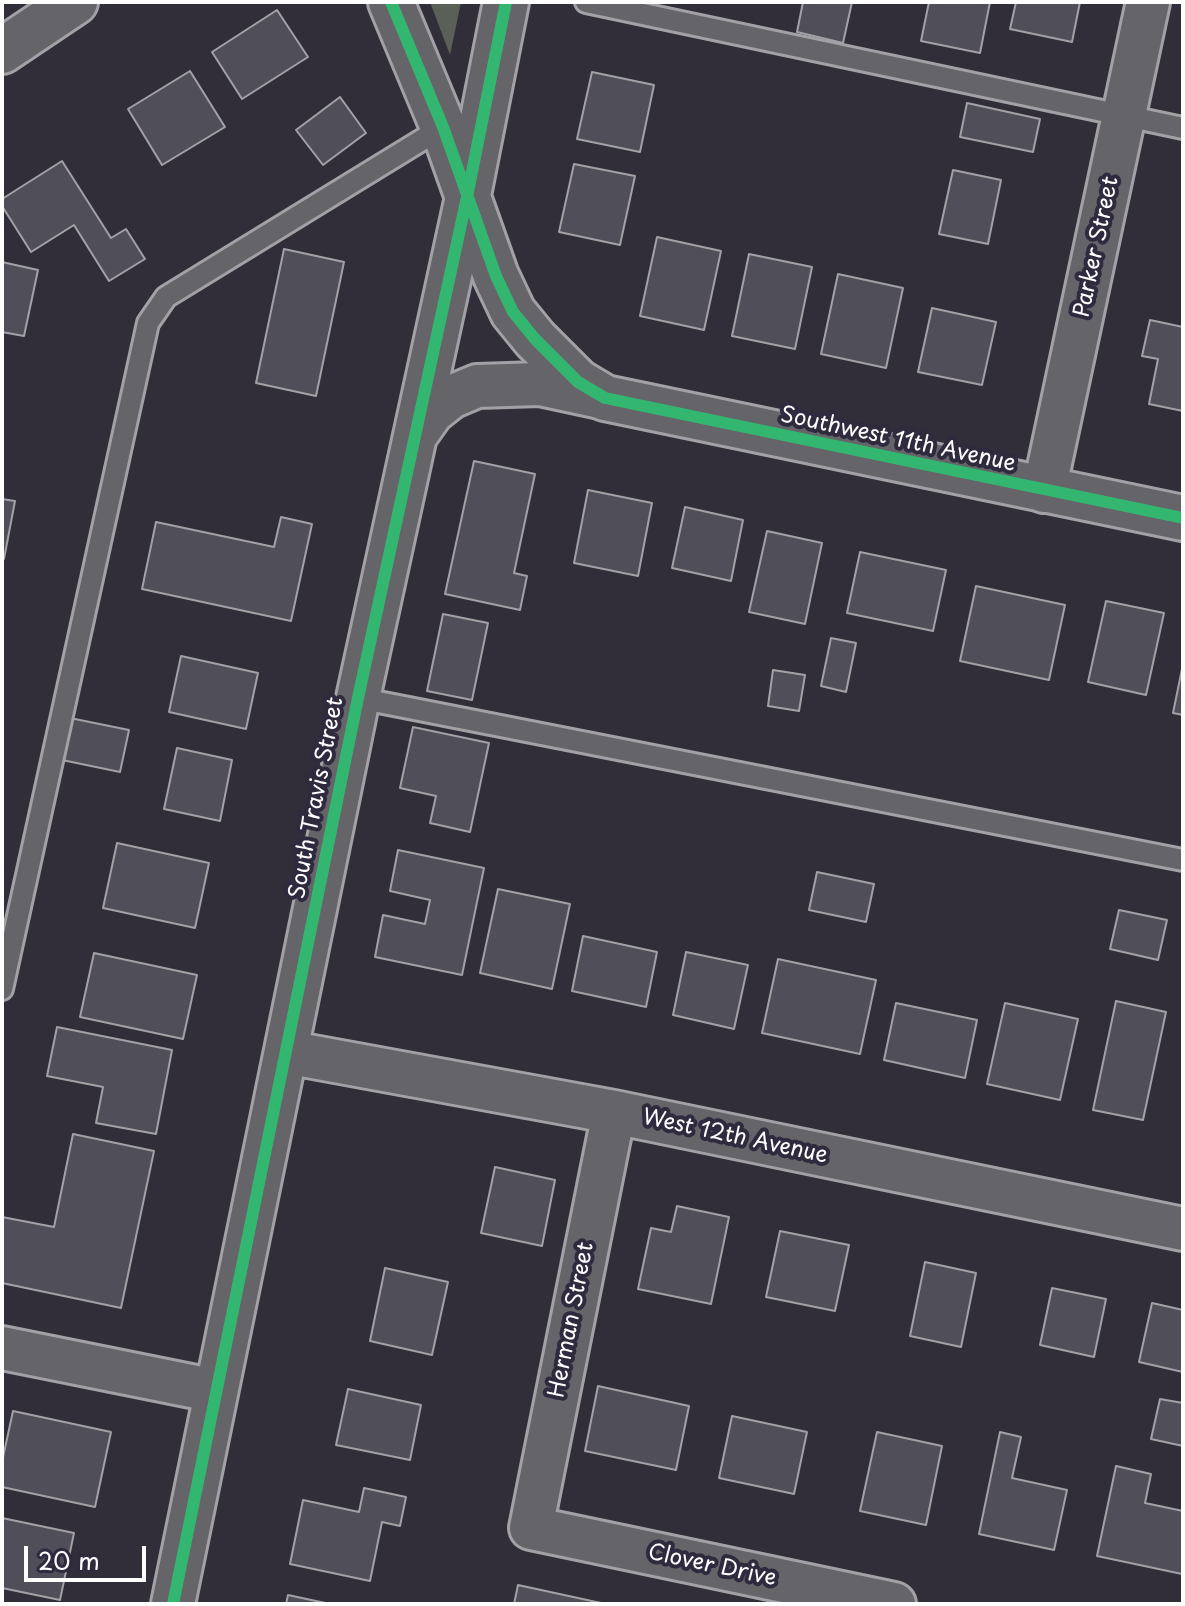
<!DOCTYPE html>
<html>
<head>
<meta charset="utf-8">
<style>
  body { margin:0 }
  #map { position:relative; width:1185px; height:1606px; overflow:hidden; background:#312e39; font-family:"Playpen Sans",sans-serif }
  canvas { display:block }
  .frame { position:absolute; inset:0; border:4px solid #fff; pointer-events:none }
  .scale { position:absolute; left:24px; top:1546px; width:122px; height:36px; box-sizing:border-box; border:4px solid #fff; border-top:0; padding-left:10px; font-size:24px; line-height:28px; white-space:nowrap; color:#fff; -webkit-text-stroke:6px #2f2a3d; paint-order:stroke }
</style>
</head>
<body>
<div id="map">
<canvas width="1185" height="1606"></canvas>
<div class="frame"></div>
<div class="scale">20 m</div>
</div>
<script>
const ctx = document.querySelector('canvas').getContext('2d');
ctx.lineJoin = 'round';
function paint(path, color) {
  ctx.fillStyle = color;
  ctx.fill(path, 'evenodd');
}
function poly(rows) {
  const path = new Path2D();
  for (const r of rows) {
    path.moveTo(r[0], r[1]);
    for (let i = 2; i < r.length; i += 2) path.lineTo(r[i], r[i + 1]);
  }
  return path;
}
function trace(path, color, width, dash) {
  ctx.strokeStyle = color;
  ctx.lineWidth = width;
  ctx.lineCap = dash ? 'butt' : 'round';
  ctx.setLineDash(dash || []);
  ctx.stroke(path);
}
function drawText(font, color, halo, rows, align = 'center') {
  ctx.font = font + ' "Playpen Sans",sans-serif';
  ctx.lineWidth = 8;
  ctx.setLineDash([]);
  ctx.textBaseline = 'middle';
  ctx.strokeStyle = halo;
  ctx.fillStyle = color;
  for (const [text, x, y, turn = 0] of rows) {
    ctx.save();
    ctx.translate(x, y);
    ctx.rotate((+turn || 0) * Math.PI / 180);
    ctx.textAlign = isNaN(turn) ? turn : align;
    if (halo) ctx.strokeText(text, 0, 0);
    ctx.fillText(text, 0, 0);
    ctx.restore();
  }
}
const green = poly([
  [430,2,461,2,450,55]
]);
const building = poly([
  [803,2,852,2,843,43,797,32,803,2],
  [929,2,990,2,980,53,921,41,929,2],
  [1016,2,1080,2,1072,42,1010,29,1016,2],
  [277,10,308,57,242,99,212,52,277,10],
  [190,71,225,127,162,165,128,109,190,71],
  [592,72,654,85,640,152,577,139,592,72],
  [340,97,366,133,323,165,296,130,340,97],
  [967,103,1040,119,1033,152,960,137,967,103],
  [62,161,111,238,126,229,145,259,109,281,74,225,31,252,2,206,2,199,62,161],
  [574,164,635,176,620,245,559,232,574,164],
  [953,170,1001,180,988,244,939,234,953,170],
  [657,237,721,251,704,330,640,316,657,237],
  [284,249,344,262,316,396,256,383,284,249],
  [749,254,812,267,795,349,732,336,749,254],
  [2,262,38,270,24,336,2,332,2,262],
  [838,274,903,288,886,368,821,354,838,274],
  [932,308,996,322,982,385,918,372,932,308],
  [1150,320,1183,327,1183,411,1149,404,1158,359,1142,356,1150,320],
  [474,461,535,474,514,573,527,576,520,610,445,594,474,461],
  [588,490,652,503,638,576,574,563,588,490],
  [2,499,15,501,4,559,2,558,2,499],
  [685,507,743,520,731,581,672,568,685,507],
  [281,517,312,524,291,621,142,589,156,522,274,547,281,517],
  [767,531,822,543,805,624,749,612,767,531],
  [860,552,946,570,933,631,847,613,860,552],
  [976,586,1065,605,1049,680,960,661,976,586],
  [1106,601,1164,613,1146,695,1088,682,1106,601],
  [443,614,488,623,472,700,427,691,443,614],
  [831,638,856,643,846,692,821,686,831,638],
  [181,656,258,673,246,729,169,712,181,656],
  [1183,664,1183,715,1173,713,1183,664],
  [773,670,805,675,799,711,768,706,773,670],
  [70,718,129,730,120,772,62,760,70,718],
  [413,727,489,743,470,832,430,823,436,796,400,788,413,727],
  [177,748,232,760,220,821,164,809,177,748],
  [117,843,209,863,195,928,103,908,117,843],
  [398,850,484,868,462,975,375,957,383,915,425,924,430,900,390,891,398,850],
  [817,872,874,884,866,922,809,910,817,872],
  [498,889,570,904,552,989,480,973,498,889],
  [1119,910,1167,920,1158,960,1110,949,1119,910],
  [583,936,657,952,646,1007,572,991,583,936],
  [686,952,748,965,734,1029,673,1015,686,952],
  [94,953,197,975,183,1039,80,1017,94,953],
  [778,959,876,980,860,1054,762,1033,778,959],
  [1116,1001,1166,1012,1143,1120,1093,1110,1116,1001],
  [896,1003,977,1020,965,1078,884,1060,896,1003],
  [1005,1003,1078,1019,1060,1100,987,1084,1005,1003],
  [57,1027,172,1050,156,1134,96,1123,103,1087,47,1076,57,1027],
  [73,1134,154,1151,121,1308,2,1283,2,1217,54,1227,73,1134],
  [495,1167,555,1180,542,1246,481,1233,495,1167],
  [677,1206,729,1217,711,1304,638,1289,651,1228,671,1232,677,1206],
  [780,1231,849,1245,835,1311,766,1297,780,1231],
  [925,1262,976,1273,961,1347,910,1336,925,1262],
  [385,1268,448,1282,432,1355,370,1341,385,1268],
  [1052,1288,1106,1299,1094,1357,1040,1345,1052,1288],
  [1152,1303,1183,1310,1183,1372,1139,1362,1152,1303],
  [598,1386,689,1406,676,1470,585,1451,598,1386],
  [348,1389,421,1405,410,1460,336,1445,348,1389],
  [1160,1399,1183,1403,1183,1446,1151,1439,1160,1399],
  [13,1411,111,1432,95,1507,2,1487,2,1462,13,1411],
  [732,1416,807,1432,794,1494,719,1478,732,1416],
  [877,1432,942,1446,926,1525,860,1511,877,1432],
  [1000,1432,1021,1437,1012,1478,1067,1490,1054,1550,979,1534,1000,1432],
  [1116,1466,1151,1474,1145,1503,1183,1511,1182,1574,1097,1556,1116,1466],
  [364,1488,406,1497,400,1526,382,1522,370,1581,290,1564,303,1500,359,1512,364,1488],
  [2,1518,74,1533,60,1600,2,1588,2,1518],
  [518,1585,601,1603,601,1604,514,1604,518,1585],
  [288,1595,330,1604,286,1604,288,1595]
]);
const lane = poly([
  [586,2,1183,128],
  [358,698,1183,860],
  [2,989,148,323,166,297,443,127]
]);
const street = poly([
  [415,436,432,412,451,397,477,386,540,384,605,398],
  [1044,491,1148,2],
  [286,1052,614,1112,1183,1229],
  [614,1112,531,1528,894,1604],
  [2,1348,216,1391],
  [173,1604,358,698,467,197]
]);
const secondary = poly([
  [391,2,443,127,496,276,513,312,535,339,578,382,605,398,1183,518],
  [2,51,75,2],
  [468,195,506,2]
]);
const cycleway = poly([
  [391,2,443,127,496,276,513,312,535,339,578,382,605,398,1183,518],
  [173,1604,358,698,467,197,506,2]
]);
const streetNames = [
  ["Parker Street",1097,247,-78],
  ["Southwest 11th Avenue",898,440,12],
  ["South Travis Street",317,798,-79],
  ["West 12th Avenue",735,1137,12],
  ["Herman Street",572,1320,-79],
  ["Clover Drive",712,1566,12]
];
paint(green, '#5b6057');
paint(building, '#504e59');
trace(building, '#a2a1a6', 2);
trace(lane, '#a2a1a6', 26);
trace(street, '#a2a1a6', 48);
trace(secondary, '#a2a1a6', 50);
trace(lane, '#656469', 20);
trace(street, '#656469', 42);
trace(secondary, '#656469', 44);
trace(cycleway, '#33b770', 12);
drawText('22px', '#fff', '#2f2a3d', streetNames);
</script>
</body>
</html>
